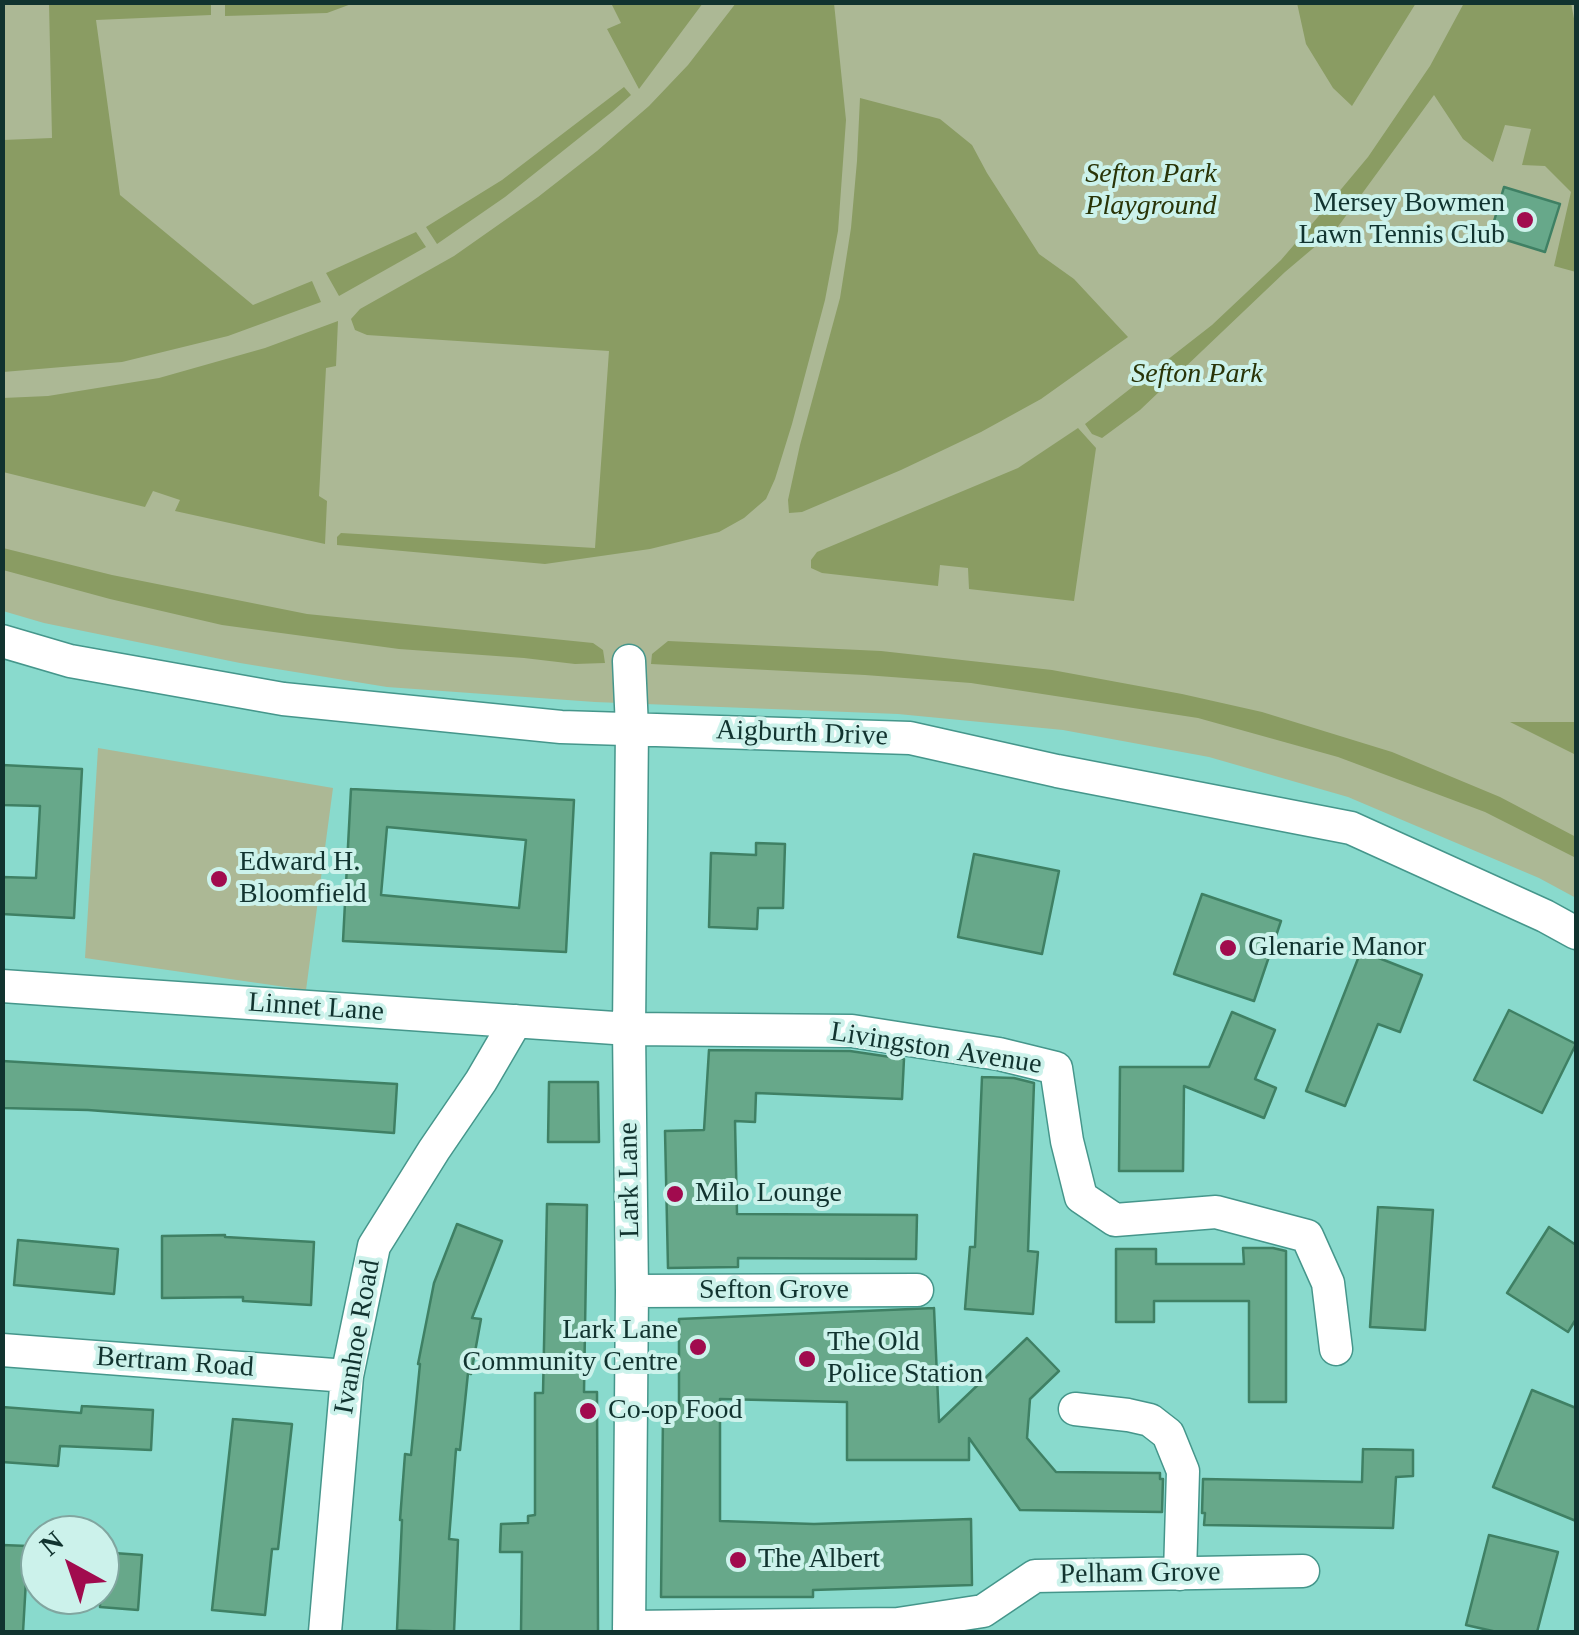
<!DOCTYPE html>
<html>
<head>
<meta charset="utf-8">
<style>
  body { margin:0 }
  #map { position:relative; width:1579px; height:1635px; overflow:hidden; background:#89dacd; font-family:Georgia,serif }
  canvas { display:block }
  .frame { position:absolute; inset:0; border:5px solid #11332f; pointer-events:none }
  .north { position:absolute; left:20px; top:1515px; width:100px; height:100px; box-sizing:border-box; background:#ccf2eb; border:2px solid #81a6a0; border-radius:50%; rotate:320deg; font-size:28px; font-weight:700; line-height:40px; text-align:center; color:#11332f }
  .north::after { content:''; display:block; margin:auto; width:35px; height:45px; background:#a10b4e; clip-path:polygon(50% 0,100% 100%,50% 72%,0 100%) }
</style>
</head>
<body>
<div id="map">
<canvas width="1579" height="1635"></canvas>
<div class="frame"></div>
<div class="north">N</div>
</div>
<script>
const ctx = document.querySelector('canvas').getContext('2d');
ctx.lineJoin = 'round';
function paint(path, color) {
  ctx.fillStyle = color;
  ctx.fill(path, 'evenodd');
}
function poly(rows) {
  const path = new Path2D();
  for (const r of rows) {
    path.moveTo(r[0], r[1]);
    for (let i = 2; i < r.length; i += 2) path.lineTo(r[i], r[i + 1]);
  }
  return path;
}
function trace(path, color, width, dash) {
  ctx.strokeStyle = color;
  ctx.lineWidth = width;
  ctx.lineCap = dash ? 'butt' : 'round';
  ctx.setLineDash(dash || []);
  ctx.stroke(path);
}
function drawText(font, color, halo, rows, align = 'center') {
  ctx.font = font + ' Georgia,serif';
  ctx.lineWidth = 8;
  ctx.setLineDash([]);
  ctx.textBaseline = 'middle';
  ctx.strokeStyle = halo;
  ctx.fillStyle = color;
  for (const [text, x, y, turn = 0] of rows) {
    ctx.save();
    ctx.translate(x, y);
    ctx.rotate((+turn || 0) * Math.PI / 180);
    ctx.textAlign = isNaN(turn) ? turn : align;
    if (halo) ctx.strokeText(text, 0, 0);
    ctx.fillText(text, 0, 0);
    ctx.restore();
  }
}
const green = poly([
  [2,3,1576,3,1576,898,1539,878,1348,797,1209,757,1063,730,898,714,595,702,387,687,240,663,44,623,3,611],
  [98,748,333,788,306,990,85,958]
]);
const forest = poly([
  [49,3,211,3,211,15,96,20,120,195,253,305,312,281,321,302,228,336,122,362,3,372,3,140,52,138],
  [225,3,225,2,354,3,327,13,225,16],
  [611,3,703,3,639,89,607,29,621,23],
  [736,3,834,3,846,120,838,231,825,300,792,424,775,479,766,499,744,518,719,532,650,549,545,564,337,545,337,537,341,533,595,548,609,351,367,335,355,330,351,319,360,309,454,256,538,197,597,151,649,106,688,65],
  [1297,3,1297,2,1416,3,1352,106,1333,88,1306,44],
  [1464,3,1571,3,1576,29,1576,272,1554,266,1571,192,1545,166,1522,165,1531,129,1505,125,1493,162,1463,139,1434,95,1337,228,1285,272,1140,410,1102,438,1092,434,1085,424,1212,325,1281,260,1317,218,1368,157,1430,66],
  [624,87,631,95,613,111,505,197,437,244,426,227,502,180],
  [860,98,940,119,972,145,987,173,1039,254,1074,279,1128,337,1041,399,981,432,901,470,802,512,789,513,788,500,800,445,840,298,851,228,857,161],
  [416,232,426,247,339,296,326,273],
  [338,321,336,366,326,368,319,496,327,501,325,544,175,511,180,500,153,491,145,507,3,472,3,398,48,396,159,378,265,348],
  [1078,428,1096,448,1074,601,969,589,968,568,940,565,938,586,822,573,811,568,811,560,817,552,1018,468],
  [3,548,112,575,307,614,593,643,603,650,605,663,575,664,524,658,399,649,222,625,110,599,3,570],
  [668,641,881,651,1052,670,1182,694,1262,712,1392,752,1500,797,1576,837,1576,858,1485,812,1338,757,1198,718,971,683,865,675,651,664,652,654],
  [1510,722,1576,722,1576,755]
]);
const building = poly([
  [1504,187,1560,204,1545,252,1490,235,1504,187],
  [2,765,82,769,74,918,2,914,2,877,36,878,40,806,2,805,2,765],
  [351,789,574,800,566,952,343,941,351,789],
  [387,827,526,840,519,908,381,895,387,827],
  [756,843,785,844,783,908,758,908,757,929,709,927,711,853,756,855,756,843],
  [974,854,1059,871,1042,954,958,937,974,854],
  [1202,894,1281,921,1254,1001,1174,974,1202,894],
  [1361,951,1422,975,1400,1032,1378,1024,1345,1106,1306,1091,1361,951],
  [1509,1010,1576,1044,1542,1113,1474,1080,1509,1010],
  [1232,1012,1275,1030,1255,1079,1276,1088,1264,1118,1184,1086,1183,1171,1119,1171,1120,1067,1209,1067,1232,1012],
  [709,1050,850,1051,904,1059,902,1099,756,1093,755,1122,735,1121,737,1214,917,1215,916,1259,738,1258,738,1267,668,1268,665,1131,704,1130,709,1050],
  [2,1061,397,1084,394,1133,88,1110,2,1108,2,1061],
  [982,1077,1014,1078,1034,1083,1028,1251,1038,1252,1033,1314,965,1309,970,1247,975,1247,982,1077],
  [549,1082,598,1082,599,1142,548,1142,549,1082],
  [547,1204,587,1205,584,1392,597,1392,598,1632,521,1632,522,1552,500,1552,501,1524,528,1523,528,1516,535,1515,535,1393,543,1393,547,1204],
  [1378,1207,1433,1210,1425,1330,1370,1327,1378,1207],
  [457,1224,502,1241,472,1318,481,1319,471,1374,468,1373,460,1450,456,1449,449,1539,458,1540,454,1632,397,1630,402,1520,400,1520,405,1454,411,1455,420,1364,418,1364,434,1283,457,1224],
  [1549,1227,1576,1245,1576,1319,1568,1332,1507,1293,1549,1227],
  [225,1235,225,1237,314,1242,311,1305,243,1301,243,1297,162,1298,162,1236,225,1235],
  [18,1240,118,1249,114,1294,14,1285,18,1240],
  [1243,1248,1273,1248,1286,1251,1286,1402,1249,1402,1249,1301,1154,1301,1154,1322,1116,1322,1116,1249,1156,1249,1156,1264,1244,1264,1243,1248],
  [934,1308,939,1422,1027,1338,1059,1371,1030,1399,1027,1438,1056,1472,1160,1473,1160,1479,1163,1479,1162,1512,1020,1510,969,1438,969,1460,847,1460,847,1402,720,1399,720,1521,814,1524,971,1519,972,1585,813,1590,813,1597,661,1597,663,1414,679,1414,679,1319,934,1308],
  [1532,1390,1576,1408,1576,1521,1493,1487,1532,1390],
  [82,1406,153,1410,151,1450,60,1446,58,1466,2,1462,2,1407,81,1413,82,1406],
  [233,1419,292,1424,278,1549,272,1549,265,1615,212,1610,233,1419],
  [1363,1449,1413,1450,1413,1476,1396,1477,1393,1528,1204,1525,1205,1513,1202,1513,1203,1479,1362,1482,1363,1449],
  [1489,1535,1558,1552,1537,1632,1497,1632,1466,1625,1489,1535],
  [2,1545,28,1546,23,1632,2,1632,2,1545],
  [100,1552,142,1555,138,1610,100,1607,100,1552]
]);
const minor = poly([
  [2,641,70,661,283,699,561,727,910,738,1057,771,1351,828,1545,916,1576,933],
  [629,661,632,728,629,1029,632,1291,629,1632],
  [2,986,629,1029,852,1031,999,1054,1056,1068,1067,1141,1081,1197,1115,1220,1216,1212,1307,1236,1328,1283,1336,1349],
  [632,1291,917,1290],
  [2,1350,347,1376],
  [1075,1409,1128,1415,1150,1420,1168,1434,1183,1471,1180,1574],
  [629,1627,898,1624,983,1611,1035,1576,1303,1571],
  [325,1632,347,1376,374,1246,434,1150,481,1081,516,1021]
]);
const markers = [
  [1525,220,10,"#a10b4e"],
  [219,879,10,"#a10b4e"],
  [1228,948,10,"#a10b4e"],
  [675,1194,10,"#a10b4e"],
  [698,1347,10,"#a10b4e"],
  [807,1359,10,"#a10b4e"],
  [588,1411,10,"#a10b4e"],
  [738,1560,10,"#a10b4e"]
];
const parkNames = [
  ["Sefton Park",1151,175],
  ["Playground",1151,207],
  ["Sefton Park",1197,375]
];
const poiNames = [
  ["Mersey Bowmen",1505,204,"right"],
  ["Lawn Tennis Club",1505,236,"right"],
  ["Edward H.",239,863],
  ["Bloomfield",239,895],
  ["Glenarie Manor",1248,948],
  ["Milo Lounge",695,1194],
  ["Lark Lane",678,1331,"right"],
  ["Community Centre",678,1363,"right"],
  ["The Old",827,1343],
  ["Police Station",827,1375],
  ["Co-op Food",608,1411],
  ["The Albert",758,1560]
];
const streetNames = [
  ["Aigburth Drive",802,734,2],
  ["Linnet Lane",316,1008,4],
  ["Livingston Avenue",936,1049,9],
  ["Lark Lane",630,1180,-91],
  ["Sefton Grove",774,1291],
  ["Ivanhoe Road",358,1337,-80],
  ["Bertram Road",175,1363,4],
  ["Pelham Grove",1140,1574,-1]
];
paint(green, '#acb895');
paint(forest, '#8a9c63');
paint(building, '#67a88a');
trace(building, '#3f8064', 2.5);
trace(minor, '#45968b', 35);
trace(minor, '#fff', 32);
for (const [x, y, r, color] of markers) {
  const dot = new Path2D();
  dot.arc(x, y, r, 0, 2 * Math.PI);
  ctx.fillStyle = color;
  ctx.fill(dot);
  trace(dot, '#ccf2eb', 4);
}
drawText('italic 28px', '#293407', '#ccf2eb', parkNames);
drawText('28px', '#11332f', '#ccf2eb', poiNames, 'left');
drawText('28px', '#11332f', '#ccf2eb', streetNames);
</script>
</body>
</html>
